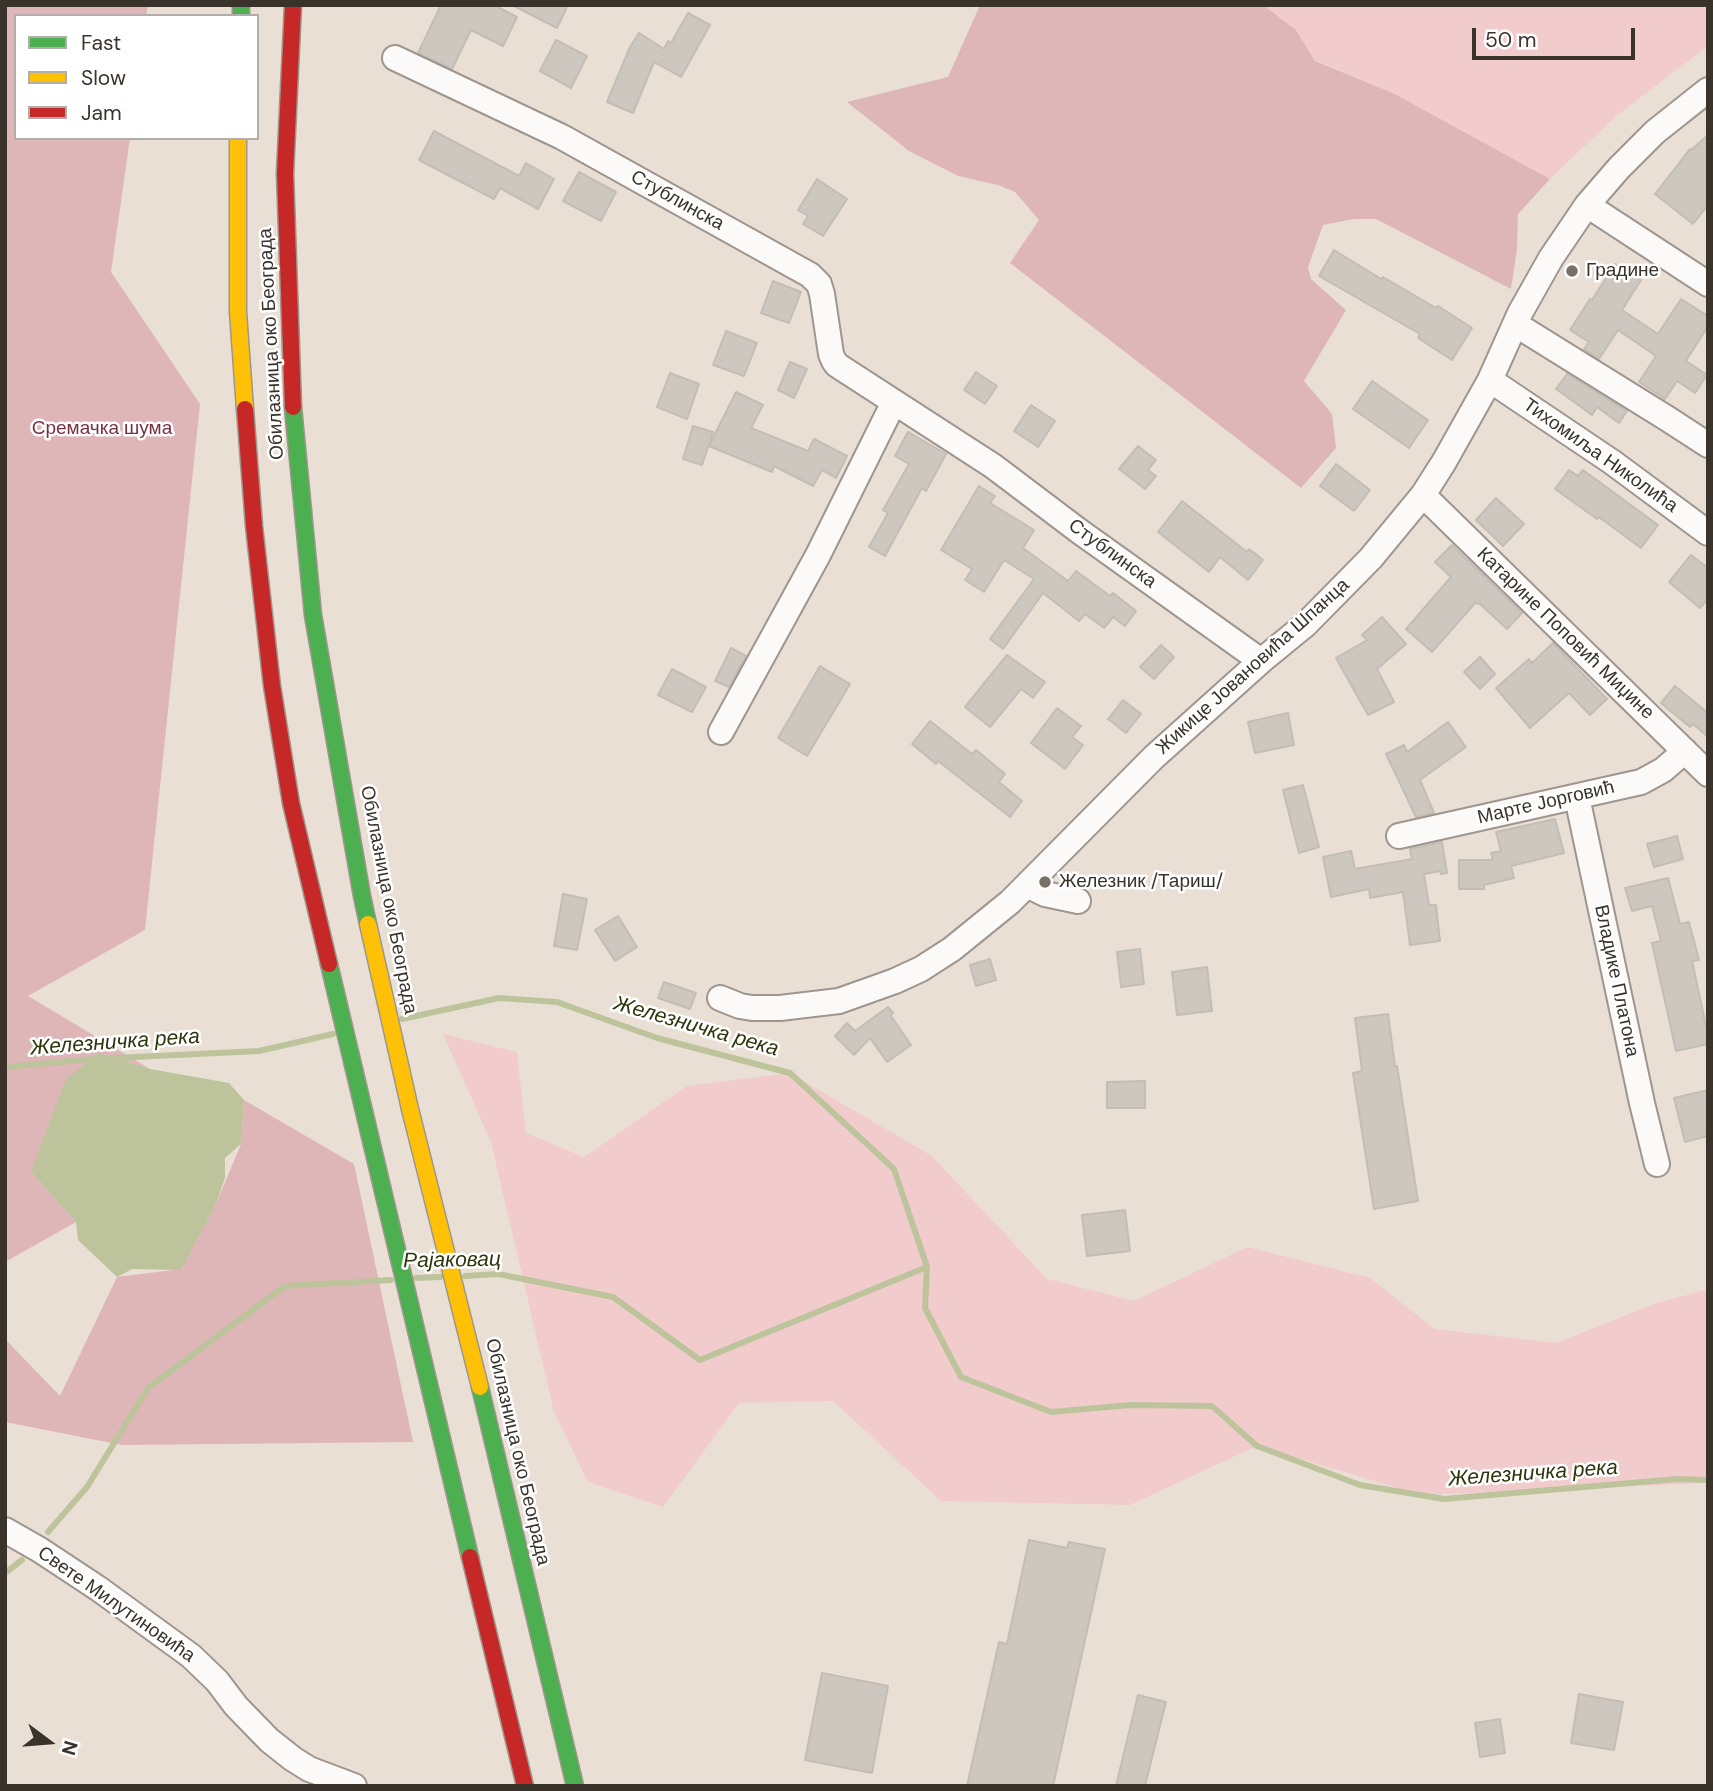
<!DOCTYPE html>
<html>
<head>
<meta charset="utf-8">
<style>
  body { margin:0 }
  #map { position:relative; width:1713px; height:1791px; overflow:hidden; background:#eadfd5; font-family:"DM Sans",sans-serif }
  canvas { display:block }
  .frame { position:absolute; inset:0; border:7px solid #3a332c; pointer-events:none }
  .legend { position:absolute; left:14px; top:14px; width:245px; height:126px; box-sizing:border-box; background:#fff; border:2px solid #b0adab; margin:0; padding:9px 12px; list-style:none; font-size:21px; color:#3a332c }
  .legend li { display:flex; align-items:center; gap:14px; height:35px }
  .legend b { width:35px; border:2px solid #b0adab }
  .north { position:absolute; left:14px; top:1707px; width:70px; height:70px; -webkit-text-stroke:5px #fff; paint-order:stroke; rotate:106deg; font-size:19px; font-weight:700; line-height:28px; text-align:center; color:#3a332c }
  .north::after { content:''; display:block; margin:auto; width:24px; height:32px; background:#3a332c; clip-path:polygon(50% 0,100% 100%,50% 72%,0 100%) }
  .scale { position:absolute; left:1472px; top:28px; width:163px; height:32px; box-sizing:border-box; border:4px solid #3a332c; border-top:0; padding-left:9px; font-size:21px; line-height:24px; white-space:nowrap; color:#3a332c; -webkit-text-stroke:5px #fff; paint-order:stroke }
</style>
</head>
<body>
<div id="map">
<canvas width="1713" height="1791"></canvas>
<div class="frame"></div>
<ul class="legend">
<li><b style="height:9px;background:#4caf50"></b>Fast</li>
<li><b style="height:9px;background:#ffc107"></b>Slow</li>
<li><b style="height:9px;background:#c62828"></b>Jam</li>
</ul>
<div class="north">N</div>
<div class="scale">50 m</div>
</div>
<script>
const ctx = document.querySelector('canvas').getContext('2d');
ctx.lineJoin = 'round';
function paint(path, color) {
  ctx.fillStyle = color;
  ctx.fill(path, 'evenodd');
}
function poly(rows) {
  const path = new Path2D();
  for (const r of rows) {
    path.moveTo(r[0], r[1]);
    for (let i = 2; i < r.length; i += 2) path.lineTo(r[i], r[i + 1]);
  }
  return path;
}
function trace(path, color, width, dash) {
  ctx.strokeStyle = color;
  ctx.lineWidth = width;
  ctx.lineCap = dash ? 'butt' : 'round';
  ctx.setLineDash(dash || []);
  ctx.stroke(path);
}
function drawText(font, color, halo, rows, align = 'center') {
  ctx.font = font + ' "DM Sans",sans-serif';
  ctx.lineWidth = 5;
  ctx.setLineDash([]);
  ctx.textBaseline = 'middle';
  ctx.strokeStyle = halo;
  ctx.fillStyle = color;
  for (const [text, x, y, turn = 0] of rows) {
    ctx.save();
    ctx.translate(x, y);
    ctx.rotate((+turn || 0) * Math.PI / 180);
    ctx.textAlign = isNaN(turn) ? turn : align;
    if (halo) ctx.strokeText(text, 0, 0);
    ctx.fillText(text, 0, 0);
    ctx.restore();
  }
}
const green = poly([
  [1263,5,1708,5,1708,46,1615,117,1550,179,1393,93,1315,60,1296,30],
  [443,1034,517,1052,526,1133,584,1157,687,1086,790,1073,932,1156,1047,1279,1134,1301,1247,1247,1370,1278,1435,1329,1556,1343,1657,1303,1708,1289,1708,1483,1422,1495,1257,1446,1130,1505,941,1501,833,1401,739,1403,663,1507,588,1482,554,1412,491,1142]
]);
const forest = poly([
  [5,5,148,5,146,16,16,16,16,138,130,138,111,272,200,404,145,930,28,996,150,1069,100,1053,31,1172,76,1222,5,1262],
  [980,5,1263,5,1296,30,1315,61,1393,93,1550,179,1518,214,1517,249,1511,289,1376,219,1354,219,1323,225,1308,267,1311,279,1346,310,1304,381,1332,414,1336,448,1301,488,1010,263,1039,220,1015,192,998,185,958,176,909,151,847,102,948,77],
  [244,1100,354,1164,413,1442,122,1445,5,1422,5,1339,60,1396,117,1277,181,1269,216,1204,241,1144]
]);
const water = poly([
  [100,1053,150,1069,229,1083,244,1100,241,1144,225,1158,225,1178,216,1204,181,1270,132,1269,117,1277,78,1240,76,1222,31,1172,66,1079]
]);
const stream = poly([
  [402,1019,499,998,557,1002,657,1038,790,1073,894,1169,927,1267,925,1308,961,1377,1051,1412,1130,1405,1212,1406,1257,1446,1360,1485,1444,1499,1677,1479,1708,1480],
  [5,1067,93,1059,259,1051,333,1034],
  [465,1276,498,1274,613,1297,700,1360,927,1267],
  [416,1278,440,1277],
  [48,1532,87,1487,148,1388,285,1286,391,1280],
  [5,1573,22,1560]
]);
const building = poly([
  [441,5,494,5,517,17,503,46,471,30,452,69,418,53,441,5],
  [512,5,568,5,557,28,512,5],
  [688,13,710,25,681,77,654,62,633,113,607,102,630,47,639,33,664,49,668,41,671,43,688,13],
  [556,40,587,56,571,88,540,71,556,40],
  [434,131,519,176,526,163,554,179,538,209,500,188,494,199,419,160,434,131],
  [1708,135,1708,205,1693,224,1655,194,1690,149,1691,150,1708,135],
  [579,172,616,192,601,221,563,201,579,172],
  [817,179,847,199,823,236,803,224,808,216,798,210,817,179],
  [1334,250,1381,279,1383,277,1436,308,1438,306,1472,328,1452,360,1418,338,1420,334,1319,276,1334,250],
  [1615,264,1641,280,1622,310,1658,334,1681,299,1708,316,1708,326,1686,361,1707,375,1695,393,1677,381,1665,399,1639,382,1656,356,1618,330,1599,359,1584,349,1589,342,1570,330,1590,299,1592,300,1615,264],
  [773,281,801,292,789,323,761,313,773,281],
  [726,331,757,343,744,376,713,365,726,331],
  [790,362,807,369,794,398,778,390,790,362],
  [976,372,997,386,985,404,964,390,976,372],
  [670,373,699,384,687,419,657,407,670,373],
  [1567,374,1627,411,1619,423,1597,407,1592,415,1556,389,1567,374],
  [1372,381,1428,420,1409,448,1353,409,1372,381],
  [736,392,763,405,751,428,808,451,814,439,847,456,836,478,822,470,813,486,774,466,772,472,709,446,736,392],
  [1031,405,1055,421,1038,447,1014,431,1031,405],
  [693,426,713,432,702,465,683,459,693,426],
  [908,432,946,454,926,491,922,488,885,556,869,547,888,513,883,510,909,464,895,456,908,432],
  [1138,446,1156,460,1148,470,1156,476,1145,489,1119,469,1138,446],
  [1336,464,1370,490,1354,511,1320,486,1336,464],
  [1569,470,1578,476,1583,470,1658,525,1641,548,1599,517,1597,519,1555,489,1569,470],
  [979,486,995,496,990,503,1034,530,1023,548,1068,581,1076,571,1110,596,1113,593,1136,611,1125,626,1113,617,1104,628,1085,614,1079,621,1043,593,1003,649,990,639,1034,579,1004,560,984,592,965,580,972,569,941,550,979,486],
  [1496,498,1524,524,1503,546,1476,520,1496,498],
  [1182,501,1247,552,1249,549,1263,560,1248,580,1220,557,1209,572,1158,532,1182,501],
  [1452,545,1522,613,1507,629,1479,603,1478,604,1476,602,1432,652,1406,629,1451,577,1435,562,1452,545],
  [1691,555,1708,568,1708,599,1700,608,1669,582,1691,555],
  [1382,617,1406,644,1377,669,1394,702,1368,715,1336,658,1367,640,1362,635,1382,617],
  [1553,643,1607,699,1590,715,1569,693,1530,728,1496,688,1529,659,1532,663,1553,643],
  [1161,645,1174,657,1154,679,1140,667,1161,645],
  [731,648,746,656,729,687,715,681,731,648],
  [1007,655,1045,682,1033,698,1021,689,990,727,965,707,1007,655],
  [1480,657,1495,674,1480,689,1464,672,1480,657],
  [820,666,850,684,807,756,778,738,820,666],
  [672,669,706,687,692,712,658,695,672,669],
  [1675,686,1708,713,1708,737,1693,724,1690,727,1661,703,1675,686],
  [1123,700,1141,714,1126,733,1108,719,1123,700],
  [1057,708,1081,726,1072,737,1083,745,1065,769,1031,743,1057,708],
  [1288,713,1294,745,1255,753,1248,722,1288,713],
  [930,721,972,754,976,750,1005,774,999,782,1022,801,1010,817,938,761,936,764,912,744,930,721],
  [1448,722,1466,747,1420,780,1434,813,1416,817,1386,754,1404,745,1407,752,1448,722],
  [1303,785,1319,847,1299,853,1283,790,1303,785],
  [1555,819,1564,853,1511,866,1514,878,1484,885,1484,889,1459,889,1459,860,1493,860,1491,853,1501,851,1496,832,1555,819],
  [1677,836,1683,859,1654,867,1647,844,1677,836],
  [1442,842,1447,873,1441,874,1440,871,1424,874,1429,905,1436,905,1440,941,1410,945,1403,892,1370,898,1369,889,1331,897,1323,857,1351,851,1355,869,1412,859,1410,849,1442,842],
  [1668,878,1680,924,1689,922,1699,960,1692,961,1708,1035,1708,1044,1676,1051,1652,943,1661,941,1652,906,1632,911,1625,888,1668,878],
  [563,894,587,899,577,950,554,946,563,894],
  [618,916,637,947,615,961,595,930,618,916],
  [1140,949,1144,984,1121,987,1117,952,1140,949],
  [990,959,996,980,976,986,970,965,990,959],
  [1207,967,1212,1011,1177,1015,1172,972,1207,967],
  [664,982,696,993,690,1009,658,998,664,982],
  [888,1007,893,1013,891,1016,911,1045,887,1062,870,1038,854,1055,835,1036,847,1023,855,1031,888,1007],
  [1388,1014,1395,1066,1397,1066,1418,1201,1374,1209,1353,1073,1362,1071,1355,1018,1388,1014],
  [1145,1081,1145,1108,1107,1108,1107,1082,1145,1081],
  [1708,1090,1708,1136,1685,1142,1674,1098,1708,1090],
  [1125,1210,1130,1251,1087,1256,1082,1215,1125,1210],
  [1029,1540,1067,1548,1069,1542,1105,1549,1053,1786,967,1786,999,1642,1007,1644,1029,1540],
  [822,1673,888,1686,872,1773,805,1760,822,1673],
  [1579,1694,1623,1702,1614,1750,1571,1743,1579,1694],
  [1138,1695,1166,1702,1145,1786,1116,1786,1138,1695],
  [1500,1719,1505,1753,1480,1757,1475,1723,1500,1719]
]);
const street = poly([
  [395,58,562,137,810,275,819,284,822,294,831,354,834,361,837,365,993,466,1079,531,1261,661],
  [1587,205,1708,284],
  [1515,324,1668,419,1708,445],
  [1490,380,1612,462,1708,533],
  [1423,495,1708,774],
  [721,732,818,555,894,402],
  [1577,797,1642,1103,1657,1164],
  [1399,836,1641,782,1663,770,1685,751],
  [1029,884,1033,888,1045,894,1078,901],
  [720,998,740,1006,752,1008,780,1008,839,1001,895,981,921,969,952,949,1010,902,1154,757,1261,661,1305,625,1371,558,1423,495,1444,462,1490,380,1520,313,1551,258,1587,205,1619,168,1655,132,1708,90],
  [5,1530,40,1550,99,1589,191,1656,217,1681,236,1706,269,1740,293,1759,309,1769,354,1786]
]);
const fast = poly([
  [241,5,241,16],
  [293,407,313,615,362,896,368,924],
  [329,964,470,1557],
  [480,1387,575,1786]
]);
const slow = poly([
  [238,138,238,312,245,409],
  [368,924,410,1109,480,1387]
]);
const jam = poly([
  [293,5,285,173,293,407],
  [245,409,254,526,272,686,291,803,329,964],
  [470,1557,525,1786]
]);
const markers = [
  [1572,271,7,"#786f67"],
  [1045,882,7,"#786f67"]
];
const streetNames = [
  ["Стублинска",677,201,29],
  ["Обилазница око Београда",272,344,-93],
  ["Тихомиља Николића",1600,456,35],
  ["Стублинска",1112,554,36],
  ["Катарине Поповић Миџине",1565,634,44],
  ["Жикице Јовановића Шпанца",1253,667,-42],
  ["Марте Јорговић",1546,803,-13],
  ["Обилазница око Београда",388,900,79],
  ["Владике Платона",1616,981,78],
  ["Обилазница око Београда",517,1452,77],
  ["Свете Милутиновића",116,1605,35]
];
const poiNames = [
  ["Градине",1586,271],
  ["Железник /Тариш/",1059,882]
];
const parkNames = [
  ["Сремачка шума",102,429]
];
const waterNames = [
  ["Железничка река",696,1027,16],
  ["Железничка река",115,1043,-4],
  ["Рајаковац",452,1261,-1],
  ["Железничка река",1533,1474,-4]
];
paint(green, '#f2cccd');
paint(forest, '#deb6b8');
paint(water, '#bdc49b');
trace(stream, '#bdc49b', 6);
paint(building, '#cec7bf');
trace(building, '#c4bdb5', 2);
trace(street, '#9e968e', 28);
trace(fast, '#9e968e', 19);
trace(slow, '#9e968e', 19);
trace(jam, '#9e968e', 19);
trace(street, '#fcfaf9', 24);
trace(fast, '#4caf50', 16);
trace(slow, '#ffc107', 16);
trace(jam, '#c62828', 16);
for (const [x, y, r, color] of markers) {
  const dot = new Path2D();
  dot.arc(x, y, r, 0, 2 * Math.PI);
  ctx.fillStyle = color;
  ctx.fill(dot);
  trace(dot, '#fff', 2.5);
}
drawText('19px', '#3a332c', '#fff', streetNames);
drawText('19px', '#3a332c', '#fff', poiNames, 'left');
drawText('19px', '#7b2f41', '#fff', parkNames);
drawText('italic 21px', '#2d360c', '#fff', waterNames);
</script>
</body>
</html>
